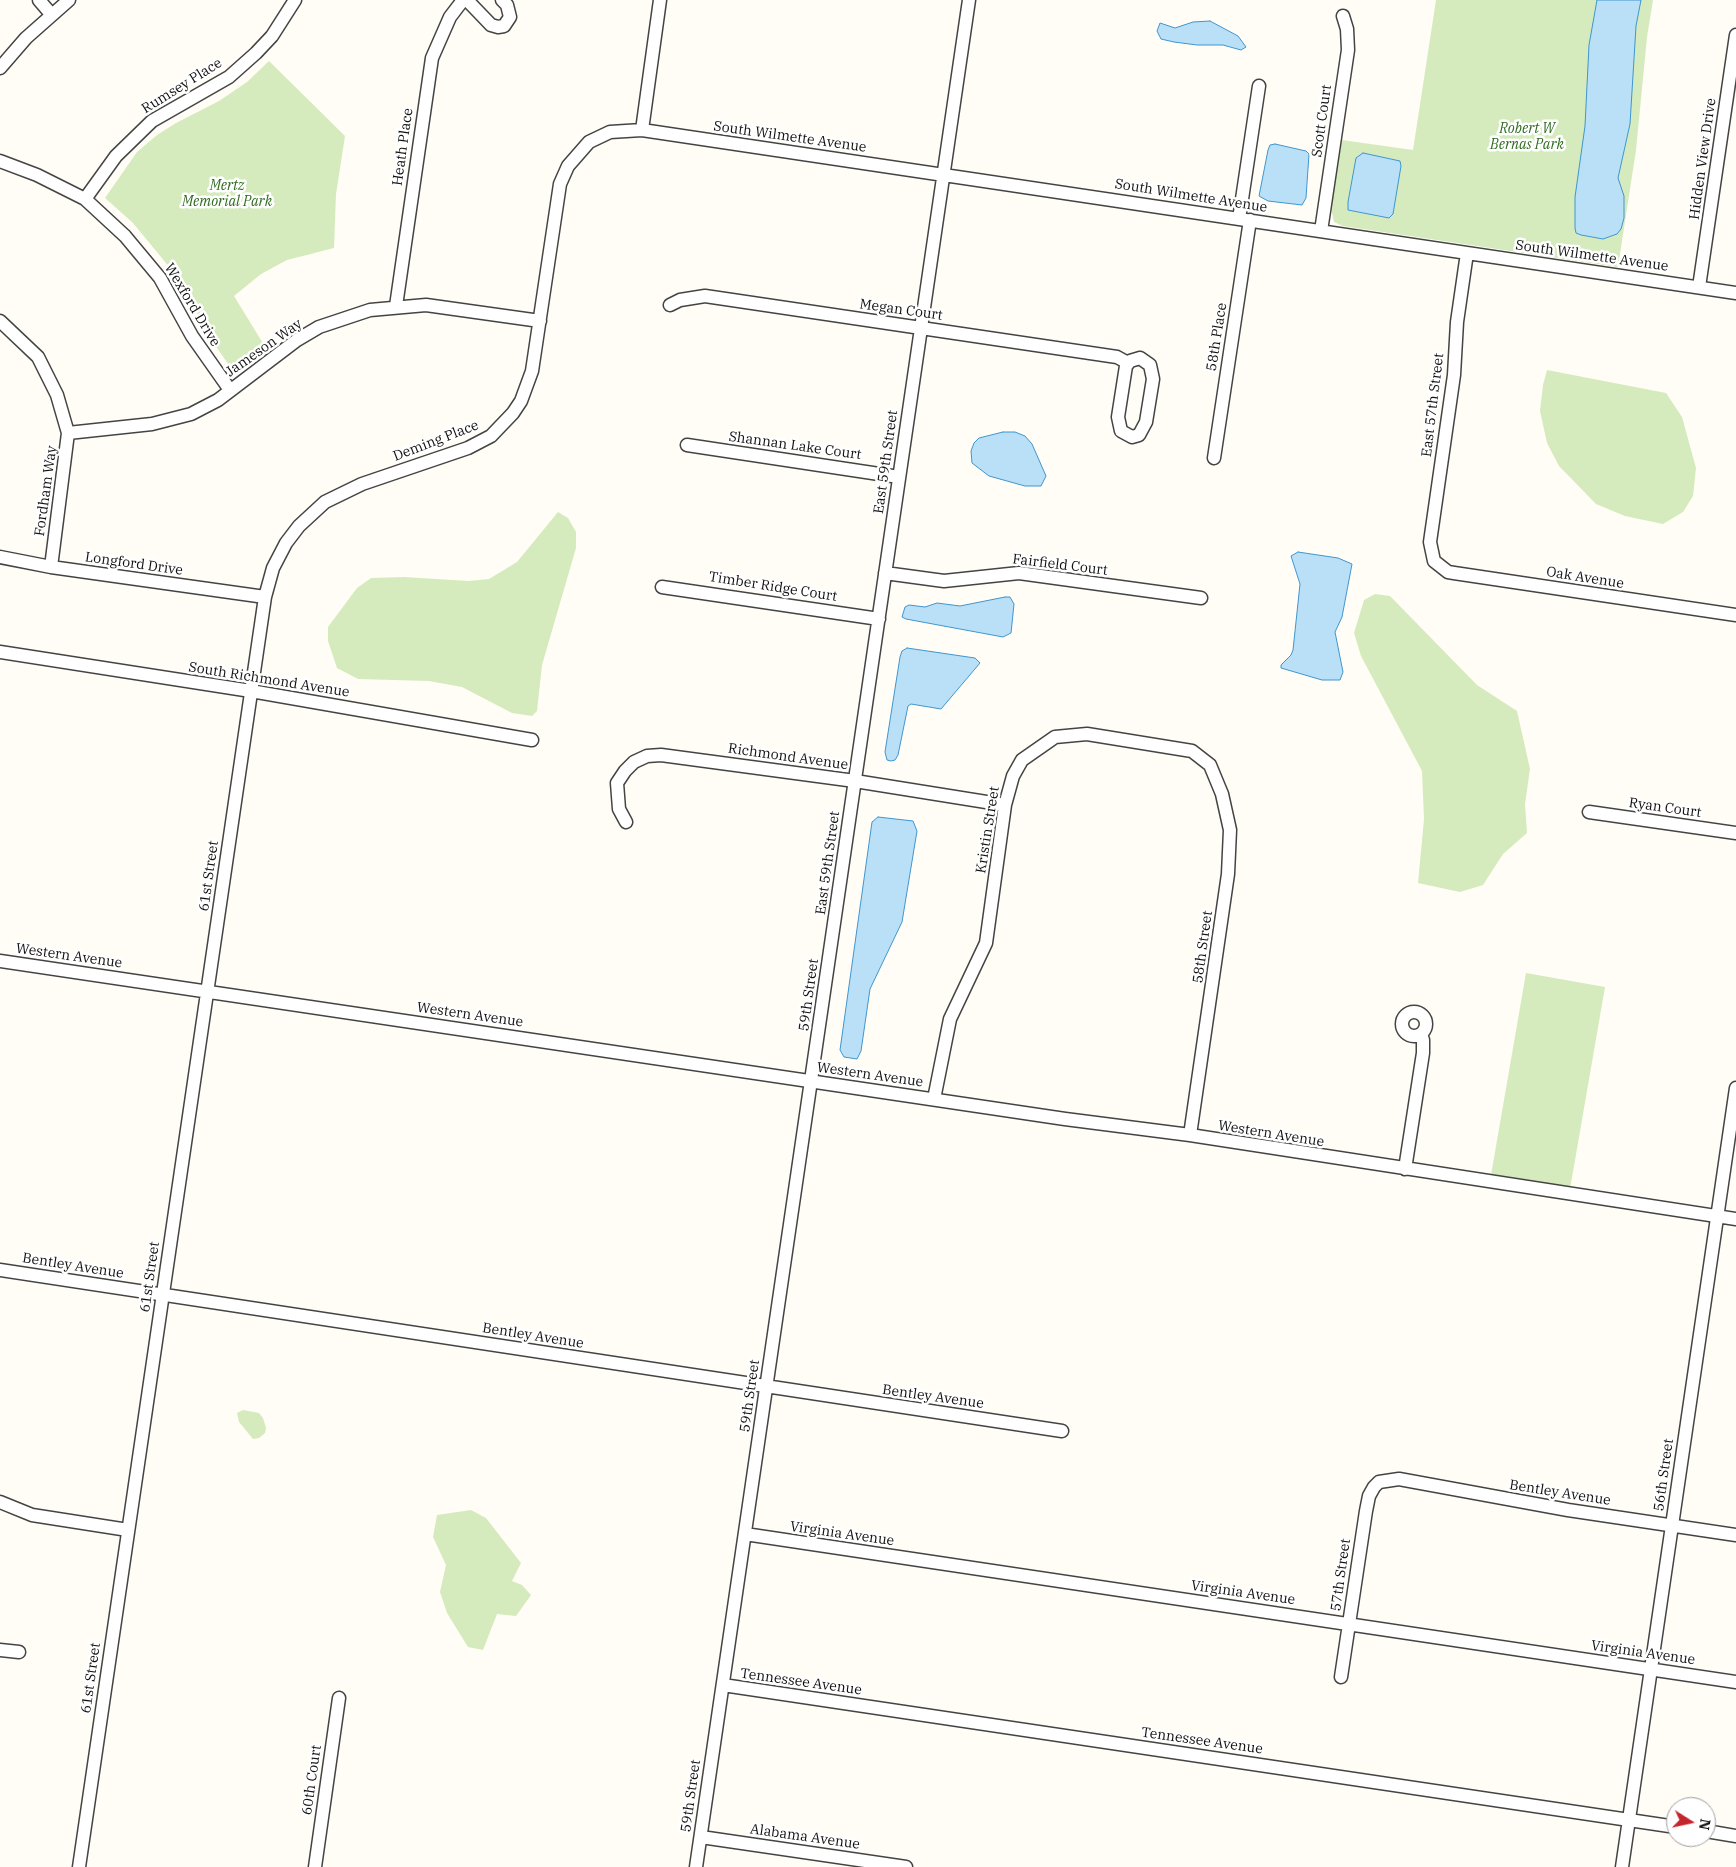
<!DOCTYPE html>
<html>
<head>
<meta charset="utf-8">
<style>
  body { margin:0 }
  #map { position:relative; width:1736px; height:1867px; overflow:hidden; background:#fffdf5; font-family:"IBM Plex Serif",serif }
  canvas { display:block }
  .north { position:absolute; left:1666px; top:1797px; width:50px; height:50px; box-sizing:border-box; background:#fff; border:1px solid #a0a0a0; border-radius:50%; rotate:100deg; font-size:14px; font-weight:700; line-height:20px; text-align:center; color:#111 }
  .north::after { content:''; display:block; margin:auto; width:18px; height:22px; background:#c4262e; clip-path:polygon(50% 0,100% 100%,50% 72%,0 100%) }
</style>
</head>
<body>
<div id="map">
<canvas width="1736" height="1867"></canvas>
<div class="north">N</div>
</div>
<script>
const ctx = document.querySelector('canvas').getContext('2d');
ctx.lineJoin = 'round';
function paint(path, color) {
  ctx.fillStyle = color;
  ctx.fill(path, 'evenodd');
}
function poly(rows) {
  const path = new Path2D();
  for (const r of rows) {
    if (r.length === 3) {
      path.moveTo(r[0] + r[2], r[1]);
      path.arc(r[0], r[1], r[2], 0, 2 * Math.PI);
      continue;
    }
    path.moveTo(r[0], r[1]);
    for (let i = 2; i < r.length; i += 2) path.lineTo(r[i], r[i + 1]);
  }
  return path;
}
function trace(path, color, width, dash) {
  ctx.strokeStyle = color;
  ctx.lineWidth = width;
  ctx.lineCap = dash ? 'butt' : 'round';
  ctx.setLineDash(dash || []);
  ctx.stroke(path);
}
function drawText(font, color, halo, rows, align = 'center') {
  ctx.font = font + ' "IBM Plex Serif",serif';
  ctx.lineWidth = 5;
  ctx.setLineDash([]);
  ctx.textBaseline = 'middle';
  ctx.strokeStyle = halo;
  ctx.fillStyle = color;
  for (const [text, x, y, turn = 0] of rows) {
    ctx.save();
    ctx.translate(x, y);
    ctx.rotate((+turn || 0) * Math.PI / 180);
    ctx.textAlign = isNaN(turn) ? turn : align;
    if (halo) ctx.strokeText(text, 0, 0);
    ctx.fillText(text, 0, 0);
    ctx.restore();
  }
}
const green = poly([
  [1436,0,1653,0,1647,37,1636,150,1618,267,1343,226,1334,222,1331,208,1342,140,1413,150],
  [269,61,345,136,336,194,334,248,287,260,261,274,234,296,264,345,233,371,215,345,175,274,133,223,105,198,137,152,157,135,176,123,219,101,247,82],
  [1547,370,1666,393,1682,417,1696,468,1693,496,1683,512,1663,524,1625,516,1596,504,1559,466,1547,443,1540,411,1543,385],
  [558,512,568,518,576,532,576,548,542,665,537,711,532,716,512,713,462,687,429,681,358,679,337,668,328,641,328,627,357,588,371,578,404,577,469,581,489,579,517,562],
  [1375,594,1390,596,1477,685,1517,711,1530,769,1525,804,1527,833,1503,854,1483,885,1460,892,1418,883,1424,819,1422,771,1361,656,1354,633,1364,600],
  [1526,973,1605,987,1570,1189,1491,1175],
  [243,1410,259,1413,263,1418,266,1428,265,1433,259,1438,253,1439,239,1422,237,1413],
  [471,1510,486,1518,521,1563,512,1581,522,1585,531,1595,516,1616,497,1614,483,1650,468,1647,447,1613,440,1592,446,1565,433,1537,437,1515]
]);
const water = poly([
  [1597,0,1641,0,1636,26,1630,124,1618,178,1624,196,1624,218,1621,229,1617,234,1603,239,1581,235,1576,233,1575,228,1575,197,1585,126,1589,45,1597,0],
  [1210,21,1238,36,1246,47,1241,50,1223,45,1197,45,1174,42,1161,39,1157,31,1160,23,1175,28,1193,22,1210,21],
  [1275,144,1306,151,1309,154,1306,198,1302,205,1268,201,1259,196,1268,150,1270,145,1275,144],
  [1363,153,1400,161,1401,166,1393,214,1389,218,1348,210,1348,202,1356,158,1363,153],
  [1003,432,1015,432,1025,436,1032,444,1046,476,1041,486,1025,486,989,476,972,463,971,451,974,443,979,438,1003,432],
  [1298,552,1338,558,1352,564,1342,617,1335,632,1343,672,1340,680,1322,680,1281,668,1281,665,1291,655,1293,650,1300,584,1291,556,1298,552],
  [1005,597,1010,597,1014,604,1011,633,1003,637,906,619,902,617,905,607,909,605,925,607,937,603,960,606,1005,597],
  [907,648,975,658,980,663,941,709,911,704,908,706,898,755,895,760,891,761,887,760,885,752,900,657,902,651,907,648],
  [878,817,913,821,917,831,902,922,870,989,861,1051,857,1059,844,1057,840,1050,872,822,878,817]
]);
const minor = poly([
  [39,0,51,14],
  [467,0,491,25,498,27,504,26,510,17,507,5,502,0],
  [0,68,26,38,69,0],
  [642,130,660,0],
  [0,161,37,175,85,199,125,236,160,278,192,336,230,390],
  [85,199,116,156,152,121,229,77,256,53,272,36,295,0],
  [1239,219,1259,86],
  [1321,231,1348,50,1347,29,1343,16],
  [1467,253,1457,322,1454,375,1430,542,1434,561,1448,572,1454,573,1736,615],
  [1699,287,1736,35],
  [670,305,680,300,705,296,1117,357,1128,363],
  [396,306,432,58,450,17,463,0],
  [0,321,38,357,57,395,68,433,51,567],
  [1140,358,1150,365,1153,379,1146,422,1139,435,1132,437,1121,431,1118,417,1126,366,1130,361,1140,358],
  [68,433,152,424,191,414,218,400,297,340,319,327,370,310,426,305,540,321],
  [687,445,899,477],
  [1214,458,1250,220],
  [0,557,51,567,265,597],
  [885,573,944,581,1019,573,1201,598],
  [662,587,879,619],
  [0,652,251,691,532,740],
  [1589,812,1736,833],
  [626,822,619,809,617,783,625,771,634,762,647,756,661,755,855,781,1005,805],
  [0,961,1065,1119,1190,1135,1736,1219],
  [1414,1024,12],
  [934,1099,950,1019,986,943,1005,805,1013,776,1022,760,1055,737,1087,734,1192,751,1210,765,1222,794,1230,830,1228,874,1190,1135],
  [1405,1169,1423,1053,1423,1040,1421,1034],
  [0,1270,1062,1431],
  [0,1502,32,1515,128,1530],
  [745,1534,1736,1682],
  [0,1650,19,1652],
  [1341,1677,1366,1511,1369,1496,1374,1487,1379,1482,1399,1479,1568,1510,1736,1535],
  [723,1685,1676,1827],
  [1706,1831,1736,1836],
  [701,1837,906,1867],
  [79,1867,265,597,273,568,286,543,299,526,325,502,362,484,468,448,491,436,513,413,521,401,532,371,560,184,568,166,589,142,610,132,642,130,1736,293],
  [315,1867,339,1698],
  [696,1867,969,0],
  [1622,1867,1736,1088]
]);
const streetNames = [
  ["Rumsey Place",182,86,-32],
  ["Scott Court",1322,121,-82],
  ["South Wilmette Avenue",790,137,8],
  ["Heath Place",403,147,-82],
  ["Hidden View Drive",1703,159,-82],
  ["South Wilmette Avenue",1191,196,9],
  ["South Wilmette Avenue",1592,256,8],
  ["Wexford Drive",192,305,59],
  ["Megan Court",901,310,8],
  ["58th Place",1217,337,-81],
  ["Jameson Way",264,348,-35],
  ["East 57th Street",1433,405,-83],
  ["Deming Place",436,441,-21],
  ["Shannan Lake Court",795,446,8],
  ["East 59th Street",886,462,-82],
  ["Fordham Way",46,491,-82],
  ["Longford Drive",134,564,8],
  ["Fairfield Court",1060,565,7],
  ["Oak Avenue",1585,578,9],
  ["Timber Ridge Court",773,587,9],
  ["South Richmond Avenue",269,680,9],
  ["Richmond Avenue",788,757,8],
  ["Ryan Court",1665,808,8],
  ["Kristin Street",988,830,-81],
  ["East 59th Street",828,863,-82],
  ["61st Street",209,876,-82],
  ["58th Street",1203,947,-82],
  ["Western Avenue",69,956,8],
  ["59th Street",809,995,-82],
  ["Western Avenue",470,1015,8],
  ["Western Avenue",870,1075,8],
  ["Western Avenue",1271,1134,9],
  ["Bentley Avenue",73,1266,9],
  ["61st Street",150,1277,-82],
  ["Bentley Avenue",533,1336,9],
  ["59th Street",750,1396,-82],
  ["Bentley Avenue",933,1397,8],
  ["56th Street",1664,1475,-82],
  ["Bentley Avenue",1560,1493,9],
  ["Virginia Avenue",842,1534,8],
  ["57th Street",1341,1575,-82],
  ["Virginia Avenue",1243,1593,8],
  ["Virginia Avenue",1643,1653,8],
  ["61st Street",91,1678,-82],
  ["Tennessee Avenue",801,1682,8],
  ["Tennessee Avenue",1202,1741,8],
  ["60th Court",312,1780,-82],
  ["59th Street",691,1796,-82],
  ["Alabama Avenue",805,1837,8]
];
const parkNames = [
  ["Robert W",1527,129],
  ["Bernas Park",1527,145],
  ["Mertz",227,186],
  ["Memorial Park",227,202]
];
paint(green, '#d5ebbd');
paint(water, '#b9e0f7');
trace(water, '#3f96cf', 1);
trace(minor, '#444', 15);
trace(minor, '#fff', 12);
drawText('14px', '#111', '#fff', streetNames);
drawText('italic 14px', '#2f6b1f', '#fff', parkNames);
</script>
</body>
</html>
